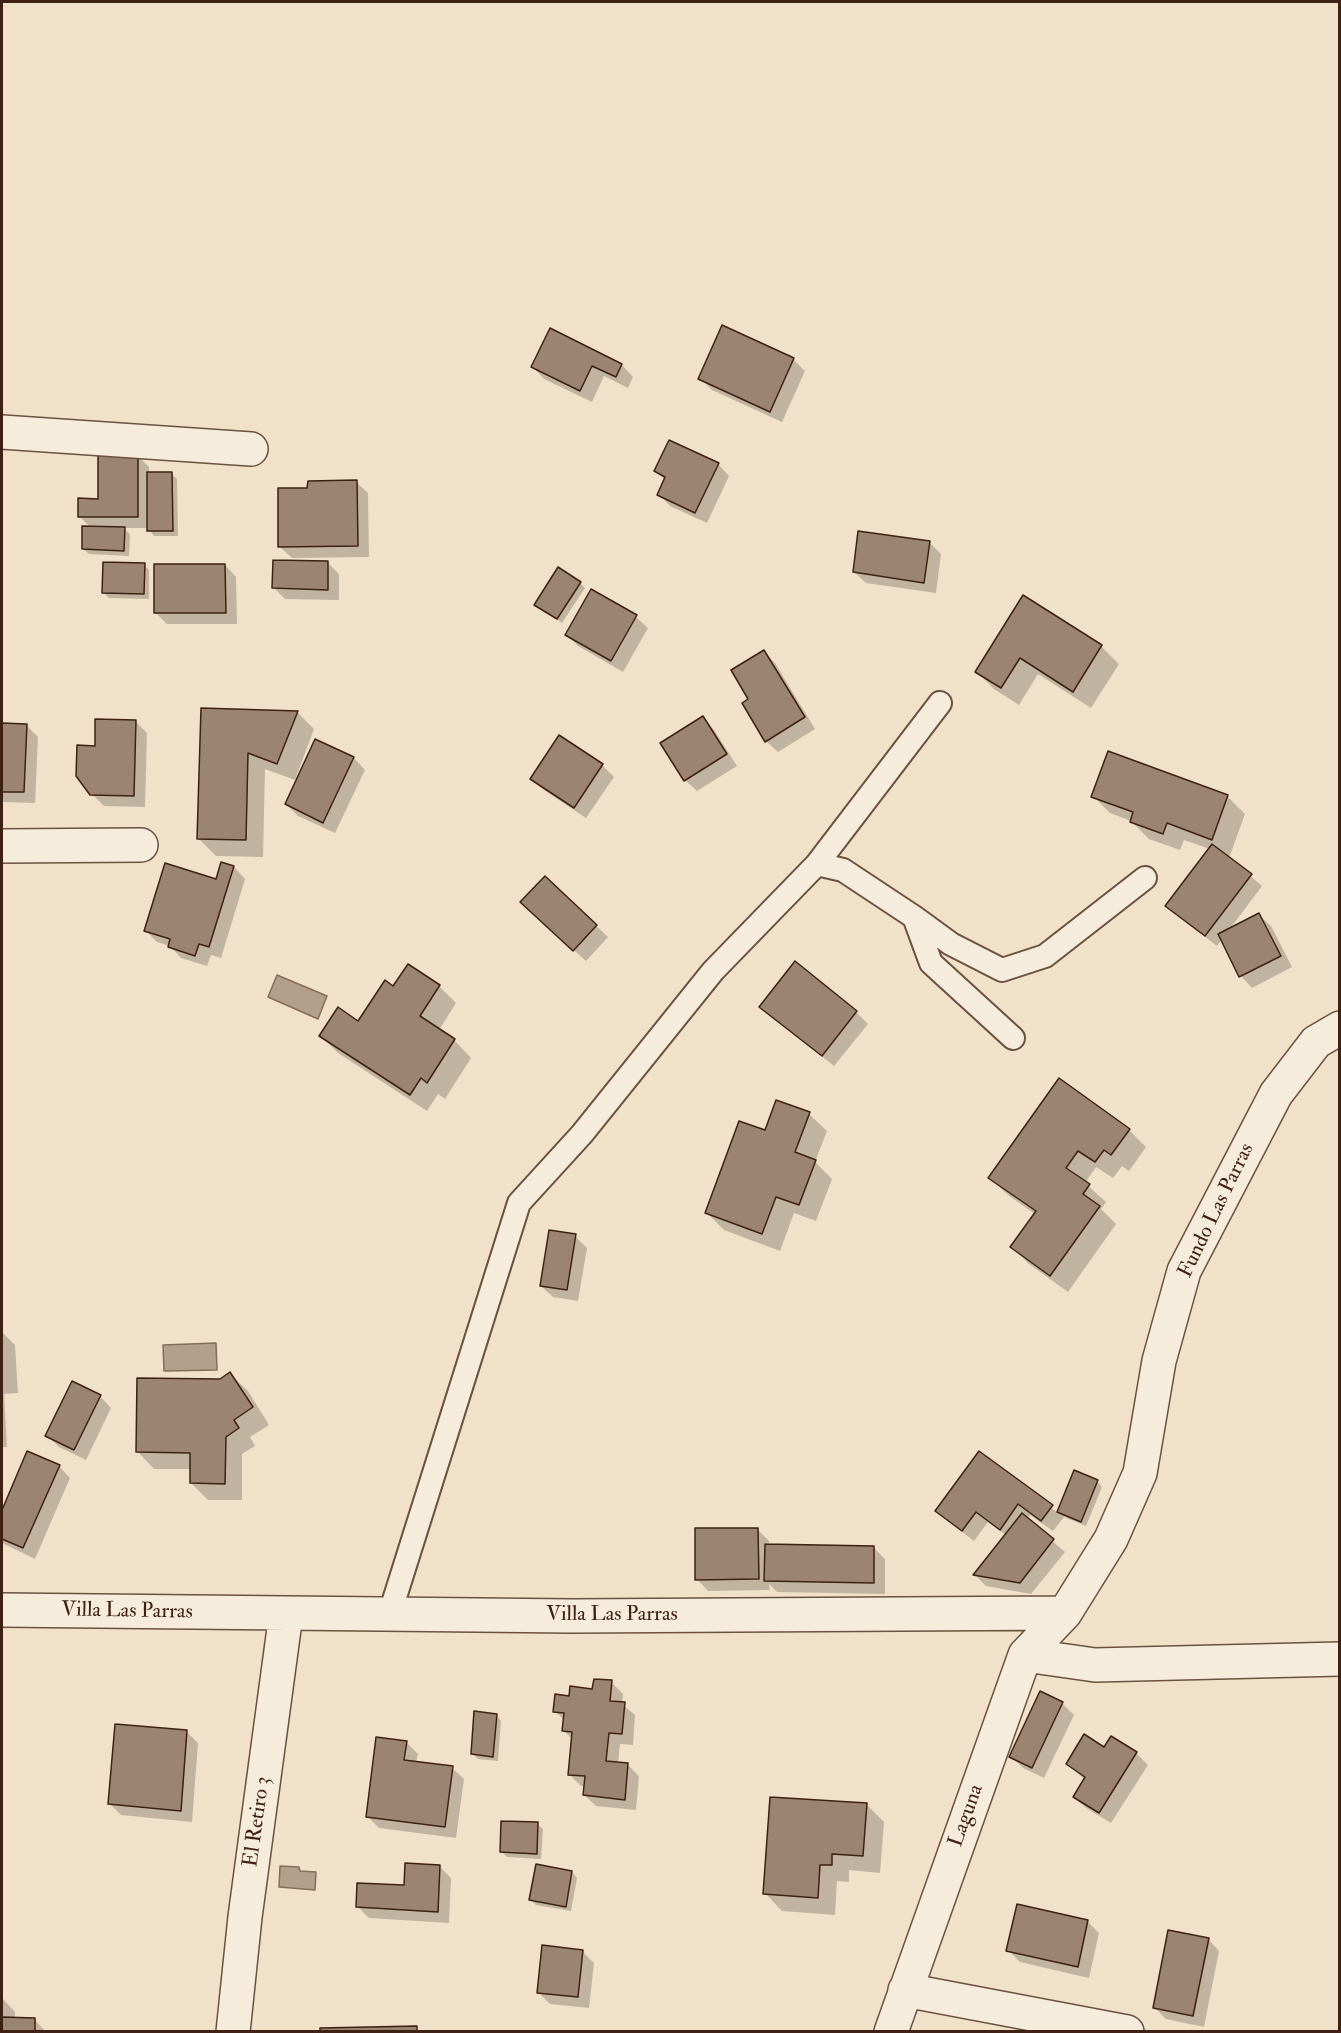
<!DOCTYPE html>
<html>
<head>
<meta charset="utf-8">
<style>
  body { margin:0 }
  #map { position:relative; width:1341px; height:2033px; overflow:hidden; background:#f1e1c8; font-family:"IM FELL Double Pica",serif }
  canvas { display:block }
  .frame { position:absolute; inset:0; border:3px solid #3e2112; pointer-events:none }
</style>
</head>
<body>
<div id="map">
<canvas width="1341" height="2033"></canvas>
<div class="frame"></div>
</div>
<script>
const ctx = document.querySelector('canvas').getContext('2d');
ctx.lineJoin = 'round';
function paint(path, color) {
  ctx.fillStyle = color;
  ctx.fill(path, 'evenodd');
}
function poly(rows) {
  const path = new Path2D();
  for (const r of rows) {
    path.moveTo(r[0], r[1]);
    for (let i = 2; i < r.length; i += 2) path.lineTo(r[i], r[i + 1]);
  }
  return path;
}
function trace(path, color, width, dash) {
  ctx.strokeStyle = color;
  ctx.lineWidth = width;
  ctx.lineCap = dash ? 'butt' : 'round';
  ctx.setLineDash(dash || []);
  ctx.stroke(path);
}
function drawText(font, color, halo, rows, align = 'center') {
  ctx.font = font + ' "IM FELL Double Pica",serif';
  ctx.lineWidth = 4.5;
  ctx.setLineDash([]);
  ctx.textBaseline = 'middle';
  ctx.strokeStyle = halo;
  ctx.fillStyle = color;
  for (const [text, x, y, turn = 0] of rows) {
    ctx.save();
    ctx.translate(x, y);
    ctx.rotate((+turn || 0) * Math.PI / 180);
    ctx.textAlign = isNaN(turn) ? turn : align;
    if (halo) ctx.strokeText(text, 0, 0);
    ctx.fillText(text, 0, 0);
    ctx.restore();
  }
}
const water = poly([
  [277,975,327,996,318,1019,268,997,277,975],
  [216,1343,217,1370,164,1371,163,1345,216,1343],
  [280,1866,299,1867,300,1871,316,1872,315,1890,279,1887,280,1866]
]);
const shadow = poly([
  [723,327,794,360,805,371,782,422,712,390,700,378],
  [550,330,622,365,633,377,628,388,604,376,592,402,544,379,533,367],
  [137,455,149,467,149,474,172,474,177,479,178,536,154,536,148,528,123,528,130,534,129,556,89,554,83,549,91,528,80,517,100,500],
  [718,464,729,476,707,523,670,506,659,494,665,480,656,471],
  [356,482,368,493,369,557,292,558,280,547,309,489],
  [929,542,941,554,936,593,866,583,854,572],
  [327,562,339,574,339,600,285,599,274,588],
  [144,565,149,570,149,599,109,598,104,593],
  [225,565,236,577,237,624,167,624,156,613],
  [580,583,585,588,562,623,536,605],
  [592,591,636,617,648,628,623,672,578,646,567,635],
  [1023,597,1101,646,1119,664,1091,708,1038,674,1019,705,994,689,977,672],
  [763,652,775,663,815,729,778,752,766,741,751,699],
  [202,709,297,712,314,729,295,780,265,769,263,857,216,856,199,839],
  [703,718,714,730,737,766,697,791,685,780],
  [135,721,147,733,145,807,104,806,92,794],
  [2,724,26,725,38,737,35,803,2,802],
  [316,741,354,758,365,770,335,833,298,816,286,804],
  [602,765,614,777,586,818,544,790,532,779],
  [1093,796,1227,796,1245,814,1229,858,1262,886,1229,930,1259,915,1271,926,1292,967,1252,988,1241,976,1222,939,1217,946,1179,917,1167,906,1210,849,1184,840,1180,850,1149,839,1131,821,1110,813],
  [222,864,234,867,245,879,221,958,211,955,207,966,181,958,170,946,157,942,145,930,217,881],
  [545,878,608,937,586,961,534,914],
  [795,964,856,1012,868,1024,834,1066,773,1018,761,1006],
  [439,986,456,1003,439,1030,454,1040,471,1058,445,1099,438,1094,427,1111,338,1053,321,1036,359,1023,394,988],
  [809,1114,827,1131,815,1162,832,1179,816,1221,794,1213,780,1251,724,1230,707,1213,766,1132],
  [1129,1130,1146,1147,1129,1171,1122,1166,1113,1178,1096,1167,1085,1183,1106,1202,1101,1209,1116,1224,1068,1292,1029,1264,1012,1247,1035,1214,1008,1195,990,1178],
  [575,1236,587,1248,578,1301,553,1297,541,1286],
  [2,1332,15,1345,18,1393,4,1394,7,1447,2,1447],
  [230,1374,248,1391,269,1425,250,1437,255,1446,242,1454,242,1500,208,1500,191,1483,191,1469,154,1469,137,1451],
  [100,1396,111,1408,86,1460,59,1447,47,1435],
  [28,1453,59,1466,70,1478,35,1559,2,1543,2,1513],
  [980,1453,1058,1513,1075,1472,1097,1481,1102,1487,1086,1526,1064,1517,1053,1531,1030,1515,1027,1519,1065,1552,1031,1594,986,1586,975,1575,1006,1535,988,1522,974,1541,949,1522,937,1511],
  [757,1529,769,1541,769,1546,873,1547,885,1559,885,1594,777,1592,769,1584,770,1590,708,1591,697,1579],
  [611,1682,623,1694,622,1704,635,1715,633,1745,620,1744,618,1763,627,1764,639,1776,636,1810,596,1806,584,1795,585,1786,581,1786,569,1774,573,1740,564,1731,565,1721,555,1711,570,1697,594,1690],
  [1062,1703,1074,1715,1044,1778,1023,1768,1011,1756],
  [496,1715,501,1721,498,1761,478,1759,472,1753],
  [187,1732,198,1743,192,1822,121,1815,110,1804],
  [406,1742,418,1754,416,1763,452,1768,464,1779,456,1838,379,1828,367,1816],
  [1104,1749,1136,1753,1148,1765,1111,1823,1086,1808,1075,1797,1085,1780,1067,1764],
  [867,1805,884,1822,880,1873,849,1870,849,1882,837,1881,835,1915,782,1911,765,1893],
  [537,1824,543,1829,541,1859,507,1857,502,1852],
  [440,1867,451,1878,449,1923,369,1918,358,1907,406,1887],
  [572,1872,577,1878,571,1911,536,1905,531,1900],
  [1087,1921,1099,1933,1089,1978,1020,1962,1008,1950],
  [1208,1939,1219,1951,1204,2027,1166,2019,1154,2007],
  [582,1951,594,1963,589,2008,550,2004,538,1992],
  [2,1998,15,2012,15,2019,35,2020,46,2032,2,2032]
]);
const building = poly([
  [722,325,794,358,770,412,698,379,722,325],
  [550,328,622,364,616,377,592,366,580,391,531,367,550,328],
  [669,440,719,463,695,513,657,495,665,477,654,471,669,440],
  [98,454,138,454,138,517,78,517,78,498,98,499,98,454],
  [147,472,172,472,173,531,147,531,147,472],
  [357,480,358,546,278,547,278,488,307,488,308,481,357,480],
  [82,526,125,527,124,551,82,549,82,526],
  [858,531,930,541,924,583,853,572,858,531],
  [273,560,328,561,328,590,272,588,273,560],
  [103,562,145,563,144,594,102,593,103,562],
  [154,564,225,564,226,613,154,613,154,564],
  [558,567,581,582,557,619,534,605,558,567],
  [591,589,637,615,611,661,565,635,591,589],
  [1023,595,1102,645,1073,692,1020,658,1001,688,975,672,1023,595],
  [764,650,805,717,765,742,742,703,748,699,731,670,764,650],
  [201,708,298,711,277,764,248,753,246,840,197,839,201,708],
  [703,716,727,754,684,781,660,743,703,716],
  [95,719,136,720,134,796,90,795,76,776,77,745,95,746,95,719],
  [2,723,27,724,24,792,2,792,2,723],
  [559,735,603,764,574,808,530,779,559,735],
  [315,739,354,757,323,823,285,804,315,739],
  [1108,751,1228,795,1212,840,1167,823,1163,834,1130,822,1133,812,1091,797,1108,751],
  [1212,844,1252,874,1205,936,1165,906,1212,844],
  [221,862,234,866,209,947,199,944,195,956,168,947,170,939,144,931,165,863,216,879,221,862],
  [545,876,597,925,573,951,520,902,545,876],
  [1259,913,1281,956,1239,977,1218,934,1259,913],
  [795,961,857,1011,822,1056,759,1007,795,961],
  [408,964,440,985,420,1016,455,1039,427,1083,421,1078,410,1095,319,1036,338,1007,358,1021,385,980,393,986,408,964],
  [1059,1078,1130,1129,1111,1155,1104,1150,1095,1162,1078,1151,1066,1168,1090,1184,1083,1194,1100,1206,1050,1276,1010,1247,1036,1211,988,1178,1059,1078],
  [776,1100,810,1112,795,1152,816,1160,799,1205,776,1197,762,1234,705,1213,739,1121,765,1130,776,1100],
  [549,1230,576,1234,567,1290,540,1286,549,1230],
  [230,1372,253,1407,234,1420,239,1428,226,1437,225,1484,190,1483,190,1453,136,1452,137,1378,220,1379,230,1372],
  [72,1381,101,1395,74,1450,45,1436,72,1381],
  [27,1451,60,1465,23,1548,2,1539,2,1510,27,1451],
  [979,1451,1053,1505,1041,1521,1018,1504,1000,1530,976,1512,962,1531,935,1511,979,1451],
  [1074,1470,1098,1480,1081,1522,1057,1512,1074,1470],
  [1022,1513,1054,1539,1020,1583,973,1575,1022,1513],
  [695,1528,758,1528,759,1579,695,1580,695,1528],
  [765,1544,874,1546,874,1583,764,1581,765,1544],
  [594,1679,612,1680,610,1701,625,1702,622,1734,609,1733,606,1761,628,1763,625,1800,583,1795,585,1776,568,1775,572,1732,562,1731,564,1713,553,1712,555,1694,569,1696,570,1686,592,1689,594,1679],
  [1040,1691,1063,1702,1032,1768,1009,1757,1040,1691],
  [474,1711,497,1714,493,1757,471,1754,474,1711],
  [115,1724,187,1730,181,1811,108,1804,115,1724],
  [1084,1734,1104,1747,1111,1736,1137,1752,1099,1813,1073,1797,1085,1777,1066,1764,1084,1734],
  [376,1737,407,1741,404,1760,453,1766,445,1827,366,1817,376,1737],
  [770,1797,867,1803,863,1856,832,1854,832,1865,820,1865,818,1898,763,1894,770,1797],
  [501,1821,538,1822,537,1854,500,1852,501,1821],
  [405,1863,440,1865,438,1912,356,1907,357,1883,404,1885,405,1863],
  [536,1864,572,1871,566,1907,529,1900,536,1864],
  [1017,1904,1088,1920,1078,1967,1006,1951,1017,1904],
  [1168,1930,1209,1938,1193,2016,1153,2008,1168,1930],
  [542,1945,583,1950,578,1997,537,1993,542,1945],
  [2,2017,35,2018,35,2032,2,2032,2,2017],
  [417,2026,417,2032,320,2032,320,2028,417,2026]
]);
const lane = poly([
  [817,864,940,703],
  [914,917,931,963,1013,1038],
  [390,1613,519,1203,582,1134,713,971,817,864,843,870,914,917,951,944,1002,970,1045,956,1145,878]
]);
const street = poly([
  [2,432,251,449],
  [2,846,141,845],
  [2,1610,572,1616,1065,1613,1111,1539,1140,1473,1159,1361,1184,1271,1276,1094,1316,1042,1340,1028],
  [1025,1655,1095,1665,1340,1659],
  [905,1990,1127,2032],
  [233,2032,245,1917,286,1614],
  [891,2032,1025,1655,1065,1613]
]);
const streetNames = [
  ["Fundo Las Parras",1217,1211,-64],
  ["Villa Las Parras",127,1612,1],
  ["Villa Las Parras",612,1615],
  ["Laguna",967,1816,-70],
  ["El Retiro 3",258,1822,-82]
];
paint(water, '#b4a08a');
trace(water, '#856d5a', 1.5);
paint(shadow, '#0003');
paint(building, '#9b8571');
trace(building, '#3e2112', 1.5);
trace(lane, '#6b5140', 26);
trace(street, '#6b5140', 36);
trace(lane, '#f6ecdb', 22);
trace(street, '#f6ecdb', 33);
drawText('21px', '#3e2112', '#f6ecdb', streetNames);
</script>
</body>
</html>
